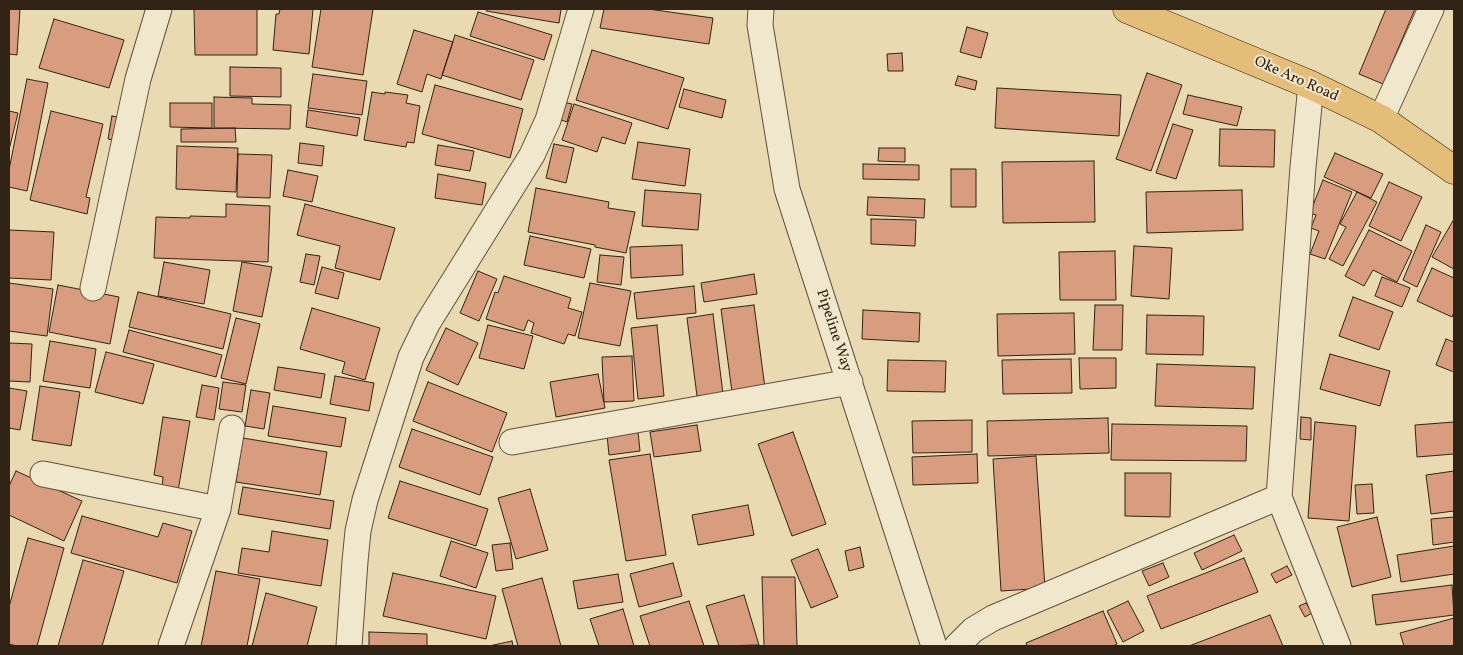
<!DOCTYPE html>
<html>
<head>
<meta charset="utf-8">
<style>
  body { margin:0 }
  #map { position:relative; width:1463px; height:655px; overflow:hidden; background:#e9dab1; font-family:Vollkorn,serif }
  canvas { display:block }
  .frame { position:absolute; inset:0; border:10px solid #322317; pointer-events:none }
</style>
</head>
<body>
<div id="map">
<canvas width="1463" height="655"></canvas>
<div class="frame"></div>
</div>
<script>
const ctx = document.querySelector('canvas').getContext('2d');
ctx.lineJoin = 'round';
function paint(path, color) {
  ctx.fillStyle = color;
  ctx.fill(path, 'evenodd');
}
function poly(rows) {
  const path = new Path2D();
  for (const r of rows) {
    path.moveTo(r[0], r[1]);
    for (let i = 2; i < r.length; i += 2) path.lineTo(r[i], r[i + 1]);
  }
  return path;
}
function trace(path, color, width, dash) {
  ctx.strokeStyle = color;
  ctx.lineWidth = width;
  ctx.lineCap = dash ? 'butt' : 'round';
  ctx.setLineDash(dash || []);
  ctx.stroke(path);
}
function drawText(font, color, halo, rows, align = 'center') {
  ctx.font = font + ' Vollkorn,serif';
  ctx.lineWidth = 4;
  ctx.setLineDash([]);
  ctx.textBaseline = 'middle';
  ctx.strokeStyle = halo;
  ctx.fillStyle = color;
  for (const [text, x, y, turn = 0] of rows) {
    ctx.save();
    ctx.translate(x, y);
    ctx.rotate((+turn || 0) * Math.PI / 180);
    ctx.textAlign = isNaN(turn) ? turn : align;
    if (halo) ctx.strokeText(text, 0, 0);
    ctx.fillText(text, 0, 0);
    ctx.restore();
  }
}
const building = poly([
  [9,9,20,9,17,55,9,54,9,9],
  [194,9,257,9,257,55,195,55,194,9],
  [280,9,313,9,309,54,273,50,276,14,279,14,280,9],
  [321,9,373,9,363,75,312,67,321,9],
  [487,9,561,9,559,23,486,11,487,9],
  [604,9,648,9,713,18,709,44,600,28,604,9],
  [1386,9,1415,9,1383,84,1359,74,1386,9],
  [478,12,552,35,544,60,470,36,478,12],
  [54,19,124,40,109,88,39,68,54,19],
  [967,27,988,33,981,58,960,52,967,27],
  [414,30,453,42,441,79,427,74,422,92,397,84,414,30],
  [455,35,534,60,521,100,442,75,455,35],
  [592,50,684,78,668,129,576,100,592,50],
  [902,53,903,71,888,71,887,54,902,53],
  [230,67,281,68,281,97,230,96,230,67],
  [1147,73,1182,85,1151,171,1116,159,1147,73],
  [313,74,367,81,362,115,308,108,313,74],
  [958,76,977,81,975,90,955,85,958,76],
  [27,79,48,83,27,191,9,187,9,170,27,79],
  [435,85,523,109,510,158,422,134,435,85],
  [997,88,1121,95,1119,136,995,128,997,88],
  [684,89,726,100,722,118,679,107,684,89],
  [372,92,385,94,385,92,408,95,406,103,420,106,414,143,407,142,406,147,364,140,372,92],
  [1188,95,1242,107,1237,126,1183,114,1188,95],
  [214,97,252,98,252,104,291,105,290,129,214,128,214,97],
  [563,102,572,104,567,122,558,119,563,102],
  [170,103,212,103,212,128,170,127,170,103],
  [574,104,632,123,625,144,602,137,597,152,562,140,574,104],
  [308,110,360,118,357,136,306,127,308,110],
  [9,111,18,113,9,150,9,111],
  [51,111,103,124,86,197,90,198,87,214,30,200,51,111],
  [112,116,127,119,123,141,108,139,112,116],
  [1173,124,1193,130,1176,179,1156,173,1173,124],
  [235,128,236,142,181,142,181,129,235,128],
  [1220,129,1275,130,1274,167,1219,166,1220,129],
  [638,142,690,149,685,186,632,179,638,142],
  [300,143,324,146,322,166,298,163,300,143],
  [554,144,574,148,566,183,546,178,554,144],
  [438,145,474,151,470,171,435,165,438,145],
  [177,146,238,148,236,192,176,189,177,146],
  [879,148,905,148,905,162,878,161,879,148],
  [1335,153,1383,174,1371,198,1324,177,1335,153],
  [238,154,272,155,270,198,237,197,238,154],
  [1094,161,1095,222,1003,223,1002,162,1094,161],
  [863,164,919,165,919,180,863,179,863,164],
  [951,169,976,169,976,207,951,207,951,169],
  [288,170,318,176,312,202,283,196,288,170],
  [438,174,486,183,482,205,435,198,438,174],
  [1323,180,1352,192,1325,259,1310,254,1319,231,1311,228,1316,215,1310,213,1323,180],
  [1389,182,1422,197,1401,241,1369,226,1389,182],
  [536,188,609,202,608,208,635,212,626,253,595,247,595,245,528,232,536,188],
  [645,190,701,194,698,230,642,226,645,190],
  [1242,190,1243,230,1147,233,1146,192,1242,190],
  [1357,192,1377,202,1343,266,1329,259,1346,227,1340,224,1357,192],
  [868,197,925,199,924,218,867,215,868,197],
  [226,204,270,206,268,262,154,258,156,217,190,218,190,216,226,217,226,204],
  [305,204,395,228,380,280,335,268,340,246,297,235,305,204],
  [871,219,916,220,915,246,871,244,871,219],
  [1454,219,1454,269,1432,257,1454,219],
  [1426,225,1441,232,1417,287,1403,280,1426,225],
  [9,230,54,232,51,280,9,278,9,230],
  [1369,230,1412,251,1397,282,1373,270,1364,286,1345,276,1369,230],
  [530,236,591,249,584,278,524,265,530,236],
  [682,245,683,275,631,278,630,247,682,245],
  [1134,246,1172,248,1169,299,1131,296,1134,246],
  [1115,251,1116,300,1060,300,1059,252,1115,251],
  [306,254,320,256,314,285,300,282,306,254],
  [600,255,624,257,621,285,597,282,600,255],
  [164,262,210,270,204,304,158,296,164,262],
  [242,262,272,267,262,317,233,311,242,262],
  [322,267,344,273,338,299,315,293,322,267],
  [1432,268,1454,278,1454,312,1452,317,1417,301,1432,268],
  [478,271,497,279,479,321,460,313,478,271],
  [754,274,757,294,704,302,701,283,754,274],
  [504,276,571,298,568,308,582,312,575,336,568,334,564,344,531,333,534,323,528,320,524,331,486,319,495,292,498,293,504,276],
  [1382,277,1410,288,1402,307,1375,296,1382,277],
  [9,283,53,289,47,336,9,331,9,283],
  [590,283,631,291,620,346,578,338,590,283],
  [58,285,119,297,110,344,49,332,58,285],
  [694,286,696,313,637,319,634,293,694,286],
  [138,292,231,314,223,349,129,327,138,292],
  [1353,297,1393,312,1379,350,1339,336,1353,297],
  [754,305,765,388,732,392,721,309,754,305],
  [1095,305,1123,305,1122,350,1093,350,1095,305],
  [312,308,380,328,365,380,342,373,345,362,300,349,312,308],
  [863,310,920,313,919,342,862,339,863,310],
  [1074,313,1075,354,998,356,997,314,1074,313],
  [713,314,723,394,697,396,687,318,713,314],
  [1147,315,1204,316,1203,355,1146,354,1147,315],
  [236,318,260,324,246,384,221,378,236,318],
  [488,325,533,336,524,369,479,358,488,325],
  [657,325,664,396,638,399,631,328,657,325],
  [446,328,478,343,458,385,426,370,446,328],
  [129,330,222,355,216,377,123,352,129,330],
  [1446,339,1454,342,1454,372,1436,365,1446,339],
  [50,341,96,349,90,388,43,381,50,341],
  [9,343,32,344,30,382,9,381,9,343],
  [106,352,154,364,143,404,95,392,106,352],
  [1330,354,1390,371,1380,406,1320,389,1330,354],
  [632,356,634,401,604,402,602,357,632,356],
  [1079,358,1116,358,1116,388,1080,389,1079,358],
  [1071,359,1072,393,1003,394,1002,360,1071,359],
  [888,360,946,361,945,392,887,391,888,360],
  [1157,364,1255,367,1253,409,1155,406,1157,364],
  [278,367,325,374,321,398,274,390,278,367],
  [598,374,605,408,556,417,550,382,598,374],
  [335,376,374,383,369,411,330,404,335,376],
  [223,382,246,385,242,412,219,409,223,382],
  [428,382,507,413,492,452,413,421,428,382],
  [202,385,219,388,214,420,196,417,202,385],
  [40,386,80,392,71,446,32,440,40,386],
  [9,388,27,391,20,430,9,428,9,388],
  [251,390,270,393,264,429,245,426,251,390],
  [273,406,346,418,341,447,268,436,273,406],
  [163,417,190,421,178,491,162,488,163,477,154,475,163,417],
  [1301,417,1311,418,1311,440,1300,439,1301,417],
  [1108,418,1109,453,988,456,987,421,1108,418],
  [972,420,972,452,913,453,912,421,972,420],
  [1315,422,1356,426,1349,521,1308,518,1315,422],
  [1454,422,1454,454,1417,457,1415,425,1454,422],
  [1112,424,1247,426,1246,461,1111,460,1112,424],
  [697,425,701,451,654,457,650,432,697,425],
  [412,429,493,457,480,495,399,467,412,429],
  [638,432,640,451,609,455,607,435,638,432],
  [793,432,826,524,792,536,758,444,793,432],
  [243,438,327,452,320,495,236,482,243,438],
  [650,454,666,555,626,561,609,460,650,454],
  [977,454,978,483,913,485,912,457,977,454],
  [1036,456,1045,588,1001,591,993,459,1036,456],
  [16,471,82,501,64,541,9,515,9,486,16,471],
  [1454,471,1454,511,1431,514,1426,475,1454,471],
  [1125,473,1171,473,1170,517,1125,516,1125,473],
  [400,481,488,509,476,546,388,518,400,481],
  [1372,484,1374,513,1357,514,1355,485,1372,484],
  [243,487,334,501,330,529,238,514,243,487],
  [530,489,548,550,516,559,498,498,530,489],
  [748,505,754,535,698,545,692,515,748,505],
  [82,516,158,537,163,523,192,531,177,583,71,553,82,516],
  [1377,517,1391,577,1352,587,1337,527,1377,517],
  [1454,517,1454,542,1433,545,1431,519,1454,517],
  [272,531,328,540,321,586,238,573,242,548,269,552,272,531],
  [1234,535,1242,551,1202,570,1194,553,1234,535],
  [28,538,64,548,37,646,17,646,9,644,9,607,28,538],
  [451,541,488,553,476,588,440,576,451,541],
  [510,543,513,569,496,571,492,545,510,543],
  [1454,546,1454,574,1401,582,1397,555,1454,546],
  [860,547,864,567,849,571,845,551,860,547],
  [818,549,838,597,811,608,791,560,818,549],
  [1244,558,1258,592,1161,629,1147,596,1244,558],
  [83,560,124,571,102,646,58,646,83,560],
  [673,563,682,596,639,607,630,574,673,563],
  [1163,563,1169,577,1149,586,1142,571,1163,563],
  [1287,566,1292,575,1276,583,1271,574,1287,566],
  [216,571,260,579,247,646,201,646,216,571],
  [393,573,496,596,486,639,383,616,393,573],
  [618,574,623,602,578,609,573,581,618,574],
  [762,577,795,577,797,646,764,646,762,577],
  [542,578,561,646,518,646,502,589,542,578],
  [1452,585,1454,615,1376,625,1372,595,1452,585],
  [266,593,317,607,307,646,252,646,266,593],
  [744,595,759,645,719,646,706,606,744,595],
  [689,601,704,646,650,646,640,616,689,601],
  [1128,601,1144,631,1123,642,1107,611,1128,601],
  [1306,603,1312,613,1305,617,1299,606,1306,603],
  [623,609,634,646,599,646,590,619,623,609],
  [1103,611,1117,644,1113,646,1027,646,1026,643,1103,611],
  [1270,615,1283,646,1189,646,1270,615],
  [1454,618,1454,646,1404,646,1400,633,1454,618],
  [369,632,427,634,427,646,369,646,369,632],
  [512,641,513,646,489,646,512,641]
]);
const minor = poly([
  [761,9,760,25,787,189,934,646],
  [1311,85,1303,167,1279,497,1338,646],
  [1381,119,1431,9],
  [93,288,138,79,159,9],
  [512,442,850,382],
  [43,474,218,509],
  [171,646,218,509,232,428],
  [349,646,355,561,358,531,365,500,411,357,427,324,532,155,548,120,581,9],
  [957,646,973,630,993,618,1279,497]
]);
const major = poly([
  [1127,9,1311,85,1381,119,1454,170]
]);
const streetNames = [
  ["Oke Aro Road",1296,80,24],
  ["Pipeline Way",833,331,72]
];
paint(building, '#d89d7f');
trace(building, '#322317', 1);
trace(minor, '#60513e', 27);
trace(major, '#322317', 29);
trace(minor, '#f1e7cc', 25);
trace(major, '#e4bd78', 28);
drawText('15px', '#322317', '#f1e7cc', streetNames);
</script>
</body>
</html>
